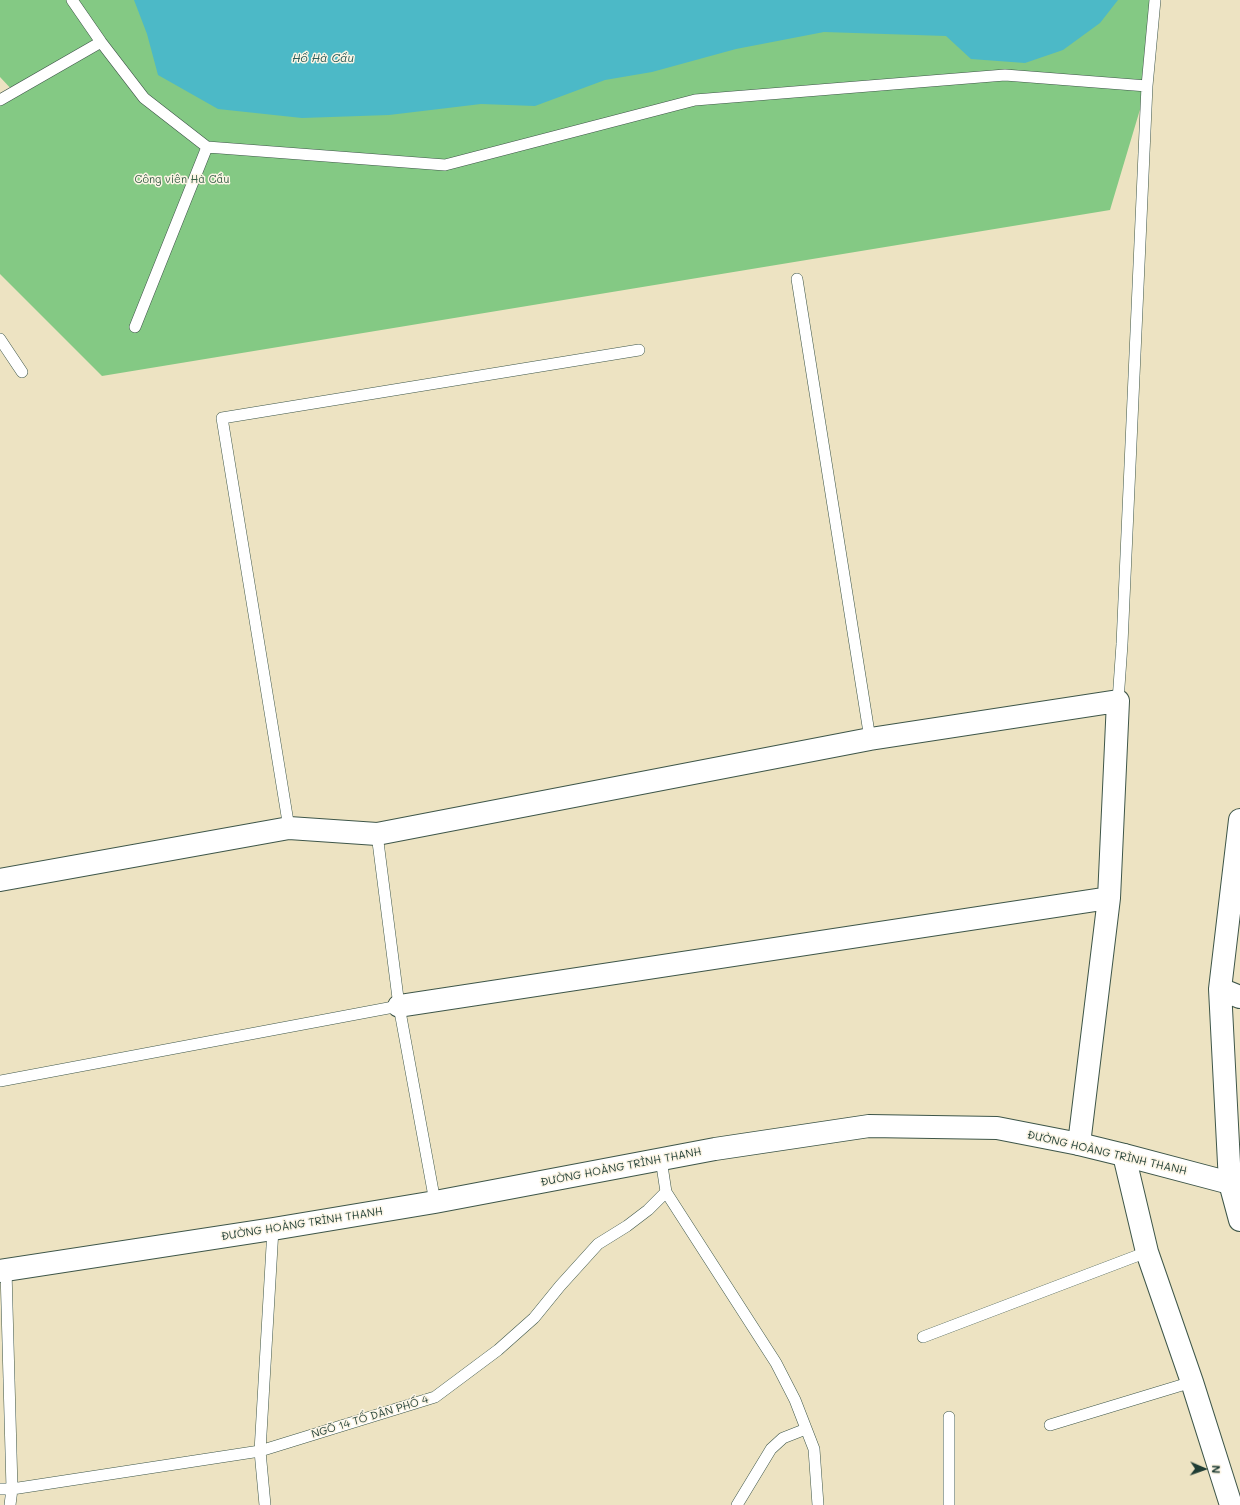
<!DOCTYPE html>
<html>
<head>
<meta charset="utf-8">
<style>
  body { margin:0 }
  #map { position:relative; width:1240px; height:1505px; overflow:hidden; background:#ede3c2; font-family:Mali,sans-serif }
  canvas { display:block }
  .north { position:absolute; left:1184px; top:1449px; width:40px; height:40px; -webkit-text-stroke:3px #fcf5e5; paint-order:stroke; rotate:92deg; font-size:11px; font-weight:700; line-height:16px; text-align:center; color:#1f3d34 }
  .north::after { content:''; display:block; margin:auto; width:14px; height:18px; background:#1f3d34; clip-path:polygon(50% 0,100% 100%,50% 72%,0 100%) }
</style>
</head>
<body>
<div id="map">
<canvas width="1240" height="1505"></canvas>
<div class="north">N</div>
</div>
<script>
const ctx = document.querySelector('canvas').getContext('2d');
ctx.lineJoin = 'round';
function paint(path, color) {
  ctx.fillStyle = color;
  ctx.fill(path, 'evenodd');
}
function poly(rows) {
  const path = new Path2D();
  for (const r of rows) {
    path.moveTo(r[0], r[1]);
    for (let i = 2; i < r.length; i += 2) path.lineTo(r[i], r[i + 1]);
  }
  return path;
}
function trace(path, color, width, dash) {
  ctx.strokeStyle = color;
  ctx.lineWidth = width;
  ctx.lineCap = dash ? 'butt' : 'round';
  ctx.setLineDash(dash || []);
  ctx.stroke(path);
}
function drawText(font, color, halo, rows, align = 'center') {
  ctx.font = font + ' Mali,sans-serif';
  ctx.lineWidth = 3;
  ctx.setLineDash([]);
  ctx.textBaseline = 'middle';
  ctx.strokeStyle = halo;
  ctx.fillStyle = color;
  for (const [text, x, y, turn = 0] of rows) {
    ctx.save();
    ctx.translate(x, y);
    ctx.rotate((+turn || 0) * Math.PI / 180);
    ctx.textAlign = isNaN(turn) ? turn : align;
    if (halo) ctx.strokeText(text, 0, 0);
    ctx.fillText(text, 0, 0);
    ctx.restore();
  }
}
const green = poly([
  [0,0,1155,0,1147,86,1110,210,102,376,0,274,0,103,14,92,0,77]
]);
const water = poly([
  [134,0,1118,0,1100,23,1063,50,1025,63,971,59,946,36,824,32,736,49,652,72,605,80,535,106,481,104,389,115,302,118,218,109,158,75,147,34]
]);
const service = poly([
  [72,0,101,42,144,98,207,147,445,165,695,100,1005,75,1147,86],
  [0,100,101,42],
  [797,279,870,739],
  [135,327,207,147],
  [0,339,22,372],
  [1118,701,1122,644,1147,86,1155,0],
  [289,828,222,418,639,350],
  [377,834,399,1006,435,1202],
  [0,1081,399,1006],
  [661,1159,666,1192,776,1363,795,1400,814,1449,818,1505],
  [6,1270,12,1489,10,1505],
  [923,1337,1147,1252],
  [949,1417,949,1505],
  [1050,1425,1192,1382],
  [0,1489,12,1489,260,1451,435,1397,498,1350,534,1318,560,1286,598,1244,627,1226,648,1210,666,1192],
  [265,1505,260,1451,273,1229],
  [737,1505,771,1449,783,1438,806,1429]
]);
const minor = poly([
  [1240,820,1220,989,1230,1183,1240,1220],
  [0,880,289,828,377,834,870,739,1118,701,1109,898,1079,1144],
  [1220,989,1240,997],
  [399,1006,1109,898],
  [1124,1155,1147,1252,1192,1382,1231,1505]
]);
const tertiary = poly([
  [0,1271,273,1229,435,1202,715,1149,869,1126,997,1128,1079,1144,1124,1155,1230,1183,1240,1188]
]);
const parkNames = [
  ["Công viên Hà Cầu",182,180]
];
const streetNames = [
  ["ĐƯỜNG HOÀNG TRÌNH THANH",1107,1153,13],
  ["ĐƯỜNG HOÀNG TRÌNH THANH",621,1167,-11],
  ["ĐƯỜNG HOÀNG TRÌNH THANH",302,1224,-9],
  ["NGÕ 14 TỔ DÂN PHỐ 4",370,1417,-17]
];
const waterNames = [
  ["Hồ Hà Cầu",323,58]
];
paint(green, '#84c984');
paint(water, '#4cb9c7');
trace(service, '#3e5649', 12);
trace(minor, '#3e5649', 24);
trace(tertiary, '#3e5649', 24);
trace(service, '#fff', 11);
trace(minor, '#fff', 22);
trace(tertiary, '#fff', 22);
drawText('11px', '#386048', '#fcf5e5', parkNames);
drawText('11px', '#1f3d34', '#fcf5e5', streetNames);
drawText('italic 12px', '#2a5c59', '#fcf5e5', waterNames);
</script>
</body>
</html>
